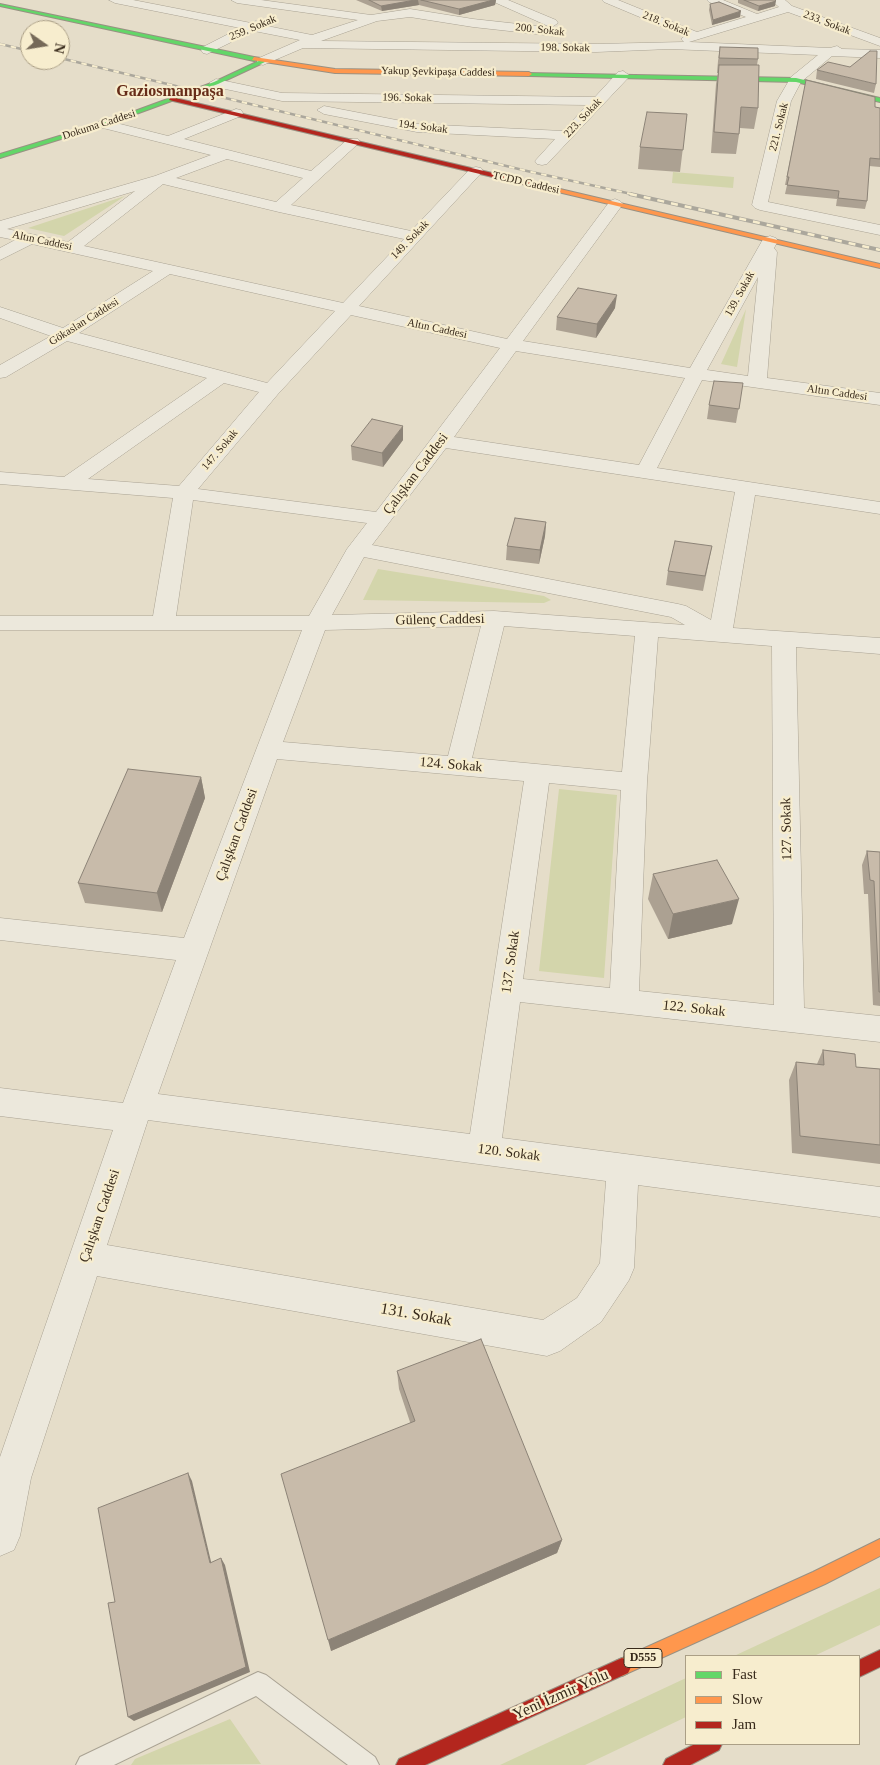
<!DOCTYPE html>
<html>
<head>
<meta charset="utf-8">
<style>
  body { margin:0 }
  #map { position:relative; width:880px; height:1765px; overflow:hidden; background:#e5ddc9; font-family:Georgia,serif }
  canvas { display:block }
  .legend { position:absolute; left:685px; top:1655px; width:175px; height:90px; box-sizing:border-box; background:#f7edce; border:1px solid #ab9f86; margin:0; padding:6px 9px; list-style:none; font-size:15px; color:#382a1b }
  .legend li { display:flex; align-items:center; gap:10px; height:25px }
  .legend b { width:25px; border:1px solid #ab9f86 }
  .north { position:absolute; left:20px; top:20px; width:50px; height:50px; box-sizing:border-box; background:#f7edce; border:1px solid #ab9f86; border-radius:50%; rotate:103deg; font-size:14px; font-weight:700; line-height:20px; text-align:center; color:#382a1b }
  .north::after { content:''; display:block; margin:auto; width:18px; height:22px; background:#756958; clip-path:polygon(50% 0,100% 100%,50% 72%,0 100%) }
</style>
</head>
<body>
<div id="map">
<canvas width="880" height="1765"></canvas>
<ul class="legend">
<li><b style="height:6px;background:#63d668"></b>Fast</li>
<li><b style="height:6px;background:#ff974d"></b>Slow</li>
<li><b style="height:6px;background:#b3261e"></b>Jam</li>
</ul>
<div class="north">N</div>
</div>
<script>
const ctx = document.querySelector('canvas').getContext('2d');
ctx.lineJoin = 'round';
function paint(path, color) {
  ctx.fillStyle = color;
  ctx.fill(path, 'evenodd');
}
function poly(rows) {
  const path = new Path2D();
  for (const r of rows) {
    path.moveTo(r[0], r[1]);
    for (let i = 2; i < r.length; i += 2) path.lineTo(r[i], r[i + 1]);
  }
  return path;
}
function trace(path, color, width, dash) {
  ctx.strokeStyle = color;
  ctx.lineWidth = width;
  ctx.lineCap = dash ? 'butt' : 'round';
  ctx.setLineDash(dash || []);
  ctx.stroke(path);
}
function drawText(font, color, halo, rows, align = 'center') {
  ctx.font = font + ' Georgia,serif';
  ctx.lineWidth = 4.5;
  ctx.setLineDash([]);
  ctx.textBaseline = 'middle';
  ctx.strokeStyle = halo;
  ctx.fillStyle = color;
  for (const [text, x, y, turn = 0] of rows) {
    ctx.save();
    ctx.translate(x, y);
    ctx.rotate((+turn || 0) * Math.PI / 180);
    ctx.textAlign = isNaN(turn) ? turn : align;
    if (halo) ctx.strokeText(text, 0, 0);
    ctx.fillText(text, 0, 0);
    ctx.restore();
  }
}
const green = poly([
  [673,172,734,177,733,188,672,183],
  [125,196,64,236,28,228],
  [746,309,737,367,721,364],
  [378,569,544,596,551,600,544,603,363,600],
  [559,789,617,795,604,978,539,971],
  [880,1588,880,1625,814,1656,734,1656],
  [686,1678,686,1717,585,1765,500,1765],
  [230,1719,261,1764,131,1765,135,1759]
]);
const lane = poly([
  [258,1672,266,1675,375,1757,379,1765,348,1765,256,1696,114,1765,76,1765,80,1757,258,1672]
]);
const street = poly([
  [109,0,133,0,251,23,256,21,262,25,312,35,358,20,237,3,231,0,261,0,371,15,410,9,473,19,555,28,561,32,555,36,473,27,410,17,377,21,321,41,596,44,684,42,681,39,685,36,604,2,602,0,618,0,697,32,746,17,709,2,707,0,723,0,757,14,779,7,771,0,785,0,792,6,880,38,880,46,788,12,689,42,830,48,837,46,842,49,880,50,880,58,832,56,801,82,791,101,768,202,880,225,880,235,760,210,755,208,752,205,777,101,791,77,818,55,670,49,596,52,303,48,263,65,259,64,257,61,259,58,300,40,254,31,207,54,203,53,201,50,203,47,240,28,115,3,109,0],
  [492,0,508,0,556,20,558,23,552,27,548,26,494,2,492,0],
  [623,71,629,75,628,78,547,164,542,165,537,164,535,161,555,139,417,132,324,114,317,110,324,106,417,124,563,131,587,105,282,101,216,87,209,83,216,79,282,93,595,97,618,72,623,71],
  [236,109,241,110,243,113,241,116,184,139,311,171,348,139,358,139,360,142,291,205,411,231,471,168,476,167,481,168,483,171,359,306,507,339,610,201,615,199,620,201,623,204,523,341,690,368,762,241,764,238,770,236,776,238,778,241,774,248,777,252,767,378,880,393,880,405,702,380,657,468,880,502,880,514,755,495,733,628,880,638,880,654,796,647,804,1008,880,1016,880,1042,520,1002,502,1138,880,1187,880,1217,638,1185,634,1268,629,1280,601,1322,560,1351,547,1356,97,1276,31,1478,20,1536,14,1550,0,1556,0,1457,113,1130,0,1116,0,1088,123,1103,176,960,0,940,0,918,184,938,302,630,0,630,0,616,153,616,173,498,0,484,0,472,64,477,207,378,67,341,6,377,0,378,0,365,51,336,0,318,0,307,63,328,153,271,32,244,0,260,0,248,15,240,0,237,0,221,155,176,211,155,99,127,97,124,99,121,104,120,168,136,236,109],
  [227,159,303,178,276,202,176,178,227,159],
  [163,184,279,212,404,239,343,303,84,246,163,184],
  [135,191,68,242,7,229,135,191],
  [170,274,335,311,267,383,79,333,170,274],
  [758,277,748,376,707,370,758,277],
  [351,315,500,348,376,512,198,489,278,394,351,315],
  [516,351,685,378,639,465,454,437,516,351],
  [224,383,259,392,179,486,88,479,224,383],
  [446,448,735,492,711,620,686,606,678,604,372,545,446,448],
  [193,500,367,523,347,549,309,616,176,616,193,500],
  [364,557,671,617,685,625,494,611,332,615,364,557],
  [481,626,448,756,283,742,325,630,481,626],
  [504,626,635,636,622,772,472,758,504,626],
  [658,637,772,646,774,1005,639,991,647,782,658,637],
  [277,759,524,781,470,1134,158,1094,277,759],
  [549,783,621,790,610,988,523,979,549,783],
  [148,1120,606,1181,600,1263,577,1298,543,1320,107,1245,148,1120]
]);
const fast = poly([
  [0,4,254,57,257,59,254,61,0,6,0,4],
  [263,59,265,62,218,84,106,125,0,158,0,154,102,123,214,82,263,59],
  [527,73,796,78,880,98,880,102,796,82,529,76,527,73]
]);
const slow = poly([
  [254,57,335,69,529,72,532,74,529,76,335,73,252,60,254,57],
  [543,185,880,264,880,268,541,188,541,186,543,185],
  [880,1539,880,1556,825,1584,628,1673,622,1676,616,1673,613,1667,616,1661,813,1572,880,1539]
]);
const jam = poly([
  [171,97,543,185,546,187,543,189,169,100,171,97],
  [880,1650,880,1667,859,1677,859,1660,880,1650],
  [622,1658,628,1661,631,1667,628,1673,425,1765,396,1765,399,1759,622,1658],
  [695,1744,722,1744,719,1750,690,1765,663,1765,666,1759,695,1744]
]);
const railFar1 = poly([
  [0,44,30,51],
  [60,58,527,171,636,195]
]);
const rail = poly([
  [630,194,880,250]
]);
const wall = poly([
  [356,0,496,0,495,5,459,15,419,5,382,11],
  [738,0,775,0,775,6,758,11,738,3],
  [710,4,740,17,712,25,709,10],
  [720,47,758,59,757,65,758,108,754,129,740,128,736,154,711,153,716,84,718,73,717,73,718,61],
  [817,70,876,84,874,93,816,79],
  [806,80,875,107,880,108,880,167,869,166,867,201,865,209,836,206,837,199,785,194,787,185,785,185],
  [687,114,680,172,638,169,640,147],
  [615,308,596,338,556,330,557,317],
  [743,383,736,423,707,419,709,405],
  [403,440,383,467,352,460,351,446],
  [546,522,545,536,539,564,506,560,507,546],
  [712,546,703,591,666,585,668,571],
  [201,777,205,798,162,912,85,903,78,883],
  [867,851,880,852,880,1006,873,1005,868,894,864,894,862,865],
  [653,874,732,924,668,939,648,899],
  [823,1050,856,1067,880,1069,880,1164,792,1153,789,1080,796,1062,817,1064],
  [397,1371,562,1540,557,1553,331,1651,410,1422,399,1389]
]);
const shadedWall = poly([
  [415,0,418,0,419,5,382,11,381,6],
  [493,0,496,0,495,5,459,15,459,9],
  [776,1,775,6,758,11,759,6],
  [741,11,740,17,712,25,713,20],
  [617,295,615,308,596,338,597,324],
  [403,426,403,440,383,467,382,453],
  [546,522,545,536,539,564,540,550],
  [201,777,205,798,162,912,157,893],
  [739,899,732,924,668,939,673,914],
  [188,1473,192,1481,213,1570,210,1563],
  [562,1540,557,1553,331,1651,328,1640],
  [221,1558,225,1565,250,1672,134,1721,128,1717]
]);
const building = poly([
  [369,0,415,0,381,6,369,0],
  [421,0,493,0,459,9,421,0],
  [744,0,775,0,776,1,759,6,744,0],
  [719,2,741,11,713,20,710,4,719,2],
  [720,47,758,48,758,59,719,58,720,47],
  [870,51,877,51,876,84,817,70,828,62,850,67,870,51],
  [719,65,759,65,758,108,741,107,739,134,714,132,719,65],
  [806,80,875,97,875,107,880,108,880,159,870,158,867,201,838,198,839,191,787,185,789,177,787,177,806,80],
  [647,112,687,114,683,150,640,147,647,112],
  [578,288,617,295,597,324,557,317,578,288],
  [714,381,743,383,739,409,709,405,714,381],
  [372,419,403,426,382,453,351,446,372,419],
  [515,518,546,522,540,550,507,546,515,518],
  [675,541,712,546,705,576,668,571,675,541],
  [128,769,201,777,157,893,78,883,128,769],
  [867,851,880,852,880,992,879,992,874,881,870,880,867,851],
  [717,860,739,899,673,914,653,874,717,860],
  [823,1050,855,1054,856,1067,880,1069,880,1145,800,1136,796,1062,824,1065,823,1050],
  [481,1339,562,1540,328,1640,281,1474,415,1421,397,1371,481,1339],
  [188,1473,210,1563,221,1558,246,1667,128,1717,108,1603,115,1602,98,1508,188,1473]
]);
const farStreetnames = [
  ["233. Sokak",827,23,21],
  ["218. Sokak",666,24,22],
  ["259. Sokak",253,28,-23],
  ["200. Sokak",540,30,6],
  ["198. Sokak",565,48,1],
  ["Yakup Şevkipaşa Caddesi",438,72,1],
  ["196. Sokak",407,98,1],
  ["223. Sokak",583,118,-47],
  ["Dokuma Caddesi",99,125,-18],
  ["194. Sokak",423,127,7],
  ["221. Sokak",779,127,-76],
  ["TCDD Caddesi",526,183,13],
  ["149. Sokak",410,240,-46],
  ["Altın Caddesi",42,241,12],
  ["139. Sokak",740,294,-61],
  ["Gökaslan Caddesi",84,322,-32],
  ["Altın Caddesi",437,329,12],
  ["Altın Caddesi",837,393,8],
  ["147. Sokak",220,450,-50]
];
const shields = [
  [643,1658,38]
];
const shieldNames = [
  ["D555",643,1658]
];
const streetNames = [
  ["Çalışkan Caddesi",416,474,-53],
  ["Gülenç Caddesi",440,620,-1],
  ["124. Sokak",451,765,5],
  ["127. Sokak",787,829,-91],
  ["Çalışkan Caddesi",237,835,-70],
  ["137. Sokak",511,962,-82],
  ["122. Sokak",694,1009,6],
  ["120. Sokak",509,1153,7],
  ["Çalışkan Caddesi",100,1216,-71]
];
const farDistrictnames = [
  ["Gaziosmanpaşa",170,92]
];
const nearStreetnames = [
  ["131. Sokak",416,1315,10],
  ["Yeni İzmir Yolu",561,1695,-24]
];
paint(green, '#d3d5ab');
trace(lane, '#a9a293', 2);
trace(street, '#a9a293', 1);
trace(fast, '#999183', 2);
trace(slow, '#999183', 2);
trace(jam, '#999183', 2);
paint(lane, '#ece8dc');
paint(street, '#ece8dc');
paint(fast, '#63d668');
paint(slow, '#ff974d');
paint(jam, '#b3261e');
trace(railFar1, '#aba79c', 2.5);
trace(rail, '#aba79c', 4);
trace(railFar1, '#f7edce', 2, [5.5]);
trace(rail, '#f7edce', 2.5, [7]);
paint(wall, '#aca192');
paint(shadedWall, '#8c8377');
paint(building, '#c8bbaa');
trace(building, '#8c8377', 1);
drawText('11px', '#382a1b', '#f7edce', farStreetnames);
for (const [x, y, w] of shields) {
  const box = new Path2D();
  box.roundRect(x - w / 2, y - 9.5, w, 19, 4);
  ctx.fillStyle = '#f7edce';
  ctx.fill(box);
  trace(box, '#382a1b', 1);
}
drawText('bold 12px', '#382a1b', null, shieldNames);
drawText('14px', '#382a1b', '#f7edce', streetNames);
drawText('bold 16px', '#662c18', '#f7edce', farDistrictnames);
drawText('16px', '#382a1b', '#f7edce', nearStreetnames);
</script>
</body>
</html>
